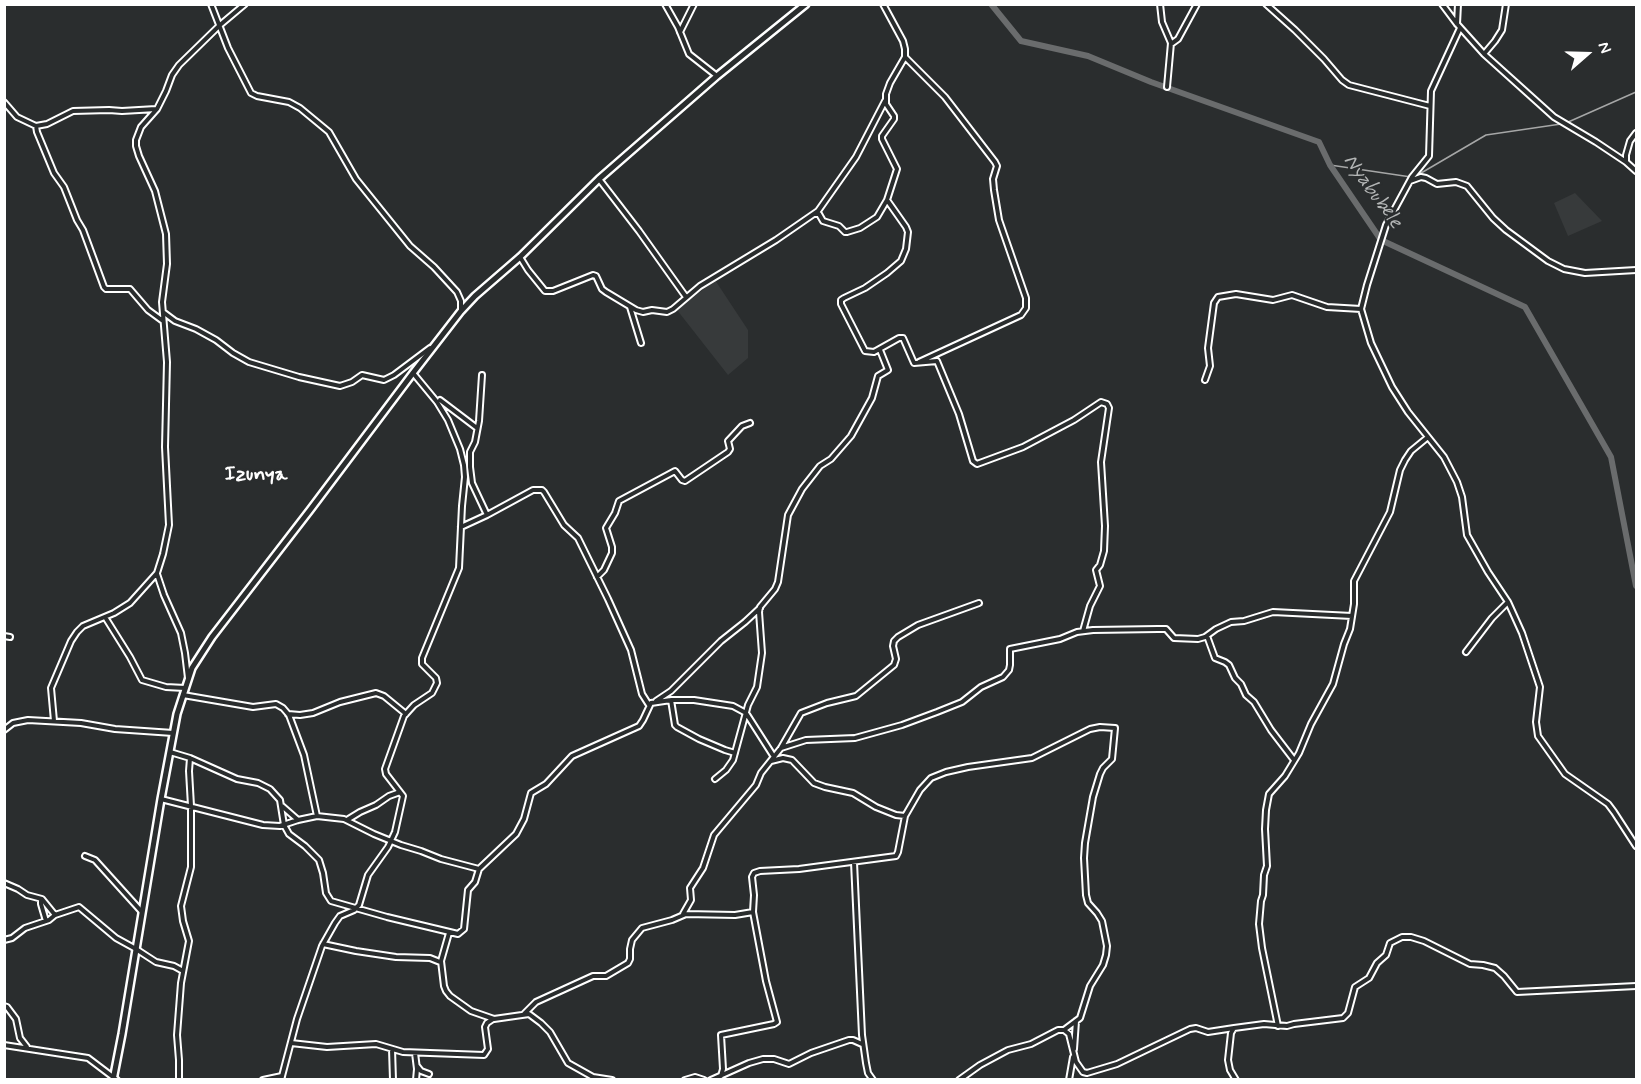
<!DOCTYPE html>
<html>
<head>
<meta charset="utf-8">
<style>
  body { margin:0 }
  #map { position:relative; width:1641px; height:1084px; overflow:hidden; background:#2a2d2e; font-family:Mynerve,sans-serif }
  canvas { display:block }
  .frame { position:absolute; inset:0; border:6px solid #fff; pointer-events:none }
  .north { position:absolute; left:1557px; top:24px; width:60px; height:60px; -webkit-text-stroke:4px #2a2d2e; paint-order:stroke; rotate:70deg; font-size:16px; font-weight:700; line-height:24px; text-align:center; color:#fff }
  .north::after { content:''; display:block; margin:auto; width:21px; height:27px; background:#fff; clip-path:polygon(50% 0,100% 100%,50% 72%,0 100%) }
</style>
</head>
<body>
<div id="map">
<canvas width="1641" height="1084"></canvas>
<div class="frame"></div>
<div class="north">N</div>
</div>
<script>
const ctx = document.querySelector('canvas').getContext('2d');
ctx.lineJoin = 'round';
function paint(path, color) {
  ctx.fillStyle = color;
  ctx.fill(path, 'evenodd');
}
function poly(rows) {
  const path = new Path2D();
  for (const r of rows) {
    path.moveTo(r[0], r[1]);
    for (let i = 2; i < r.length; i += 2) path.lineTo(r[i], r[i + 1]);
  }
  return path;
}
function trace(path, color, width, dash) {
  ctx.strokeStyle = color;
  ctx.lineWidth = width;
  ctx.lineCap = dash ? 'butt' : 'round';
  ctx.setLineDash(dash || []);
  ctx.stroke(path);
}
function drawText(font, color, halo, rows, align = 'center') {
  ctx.font = font + ' Mynerve,sans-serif';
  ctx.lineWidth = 4.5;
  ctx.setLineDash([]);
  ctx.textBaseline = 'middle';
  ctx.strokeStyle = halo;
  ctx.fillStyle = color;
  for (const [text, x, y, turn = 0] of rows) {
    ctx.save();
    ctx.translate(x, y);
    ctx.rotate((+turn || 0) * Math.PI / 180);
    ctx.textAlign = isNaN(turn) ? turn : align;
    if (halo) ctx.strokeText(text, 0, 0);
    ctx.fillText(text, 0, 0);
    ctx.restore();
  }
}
const built = poly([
  [1575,193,1602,221,1568,236,1554,203],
  [715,280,748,330,748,358,728,375,677,310]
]);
const stream = poly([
  [1566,123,1636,92],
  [1330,165,1411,177],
  [1416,176,1486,135,1561,124]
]);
const river = poly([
  [991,4,1021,41,1088,56,1151,82,1319,142,1330,165,1381,240,1525,307,1611,457,1636,586]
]);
const street = poly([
  [211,4,228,48,251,93,257,96,289,102,300,108,329,132,356,179,410,246,434,267,457,292,461,301,461,311],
  [665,4,678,27,689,54,717,76],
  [883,4,903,41,905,49,905,57,890,83,886,94,886,104,894,116,894,119,882,136,882,139,897,169,887,200,906,227,908,232,906,249,901,261,887,273,865,288,844,298,841,300,841,304,865,351,874,352,899,338,903,338,914,363,937,361,959,414,973,461,977,464,1023,447,1074,420,1101,402,1107,404,1109,408,1101,462,1105,526,1104,551,1100,565,1096,570,1100,586,1090,606,1083,631],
  [1160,4,1162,22,1171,43,1167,87],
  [1266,4,1295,30,1324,59,1342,80,1349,85,1430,106],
  [1442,4,1457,24,1484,54,1554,117,1596,142,1626,162,1636,171],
  [1457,24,1458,4],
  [1460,28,1431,91,1429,156,1412,177,1386,225,1367,285,1361,309,1371,343,1392,387,1408,412,1444,457,1457,482,1462,497,1467,535,1488,572,1508,602,1522,633,1540,687,1536,722,1538,736,1565,774,1608,804,1614,812,1636,846],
  [680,32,694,4],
  [1171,44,1178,39,1197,4],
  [1484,54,1495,41,1502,30,1506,4],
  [905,57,945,97,995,162,997,166,993,179,994,190,999,220,1026,298,1026,308,1021,315,919,362],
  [4,102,17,117,36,126,47,124,73,111,109,110,122,111,156,109],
  [36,126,37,132,54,173,64,187,77,220,83,230,104,287,106,289,130,289,148,310,163,321],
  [1626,161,1626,155,1630,141,1636,133],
  [599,179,639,231,686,297],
  [1410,181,1421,177,1426,178,1437,184,1456,182,1467,186,1493,218,1506,230,1548,261,1564,269,1585,273,1636,270],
  [815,214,819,214,823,221,839,226,845,232,847,232,860,228,877,217,887,200],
  [520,257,528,270,545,291,553,291,593,275,596,276,602,289,606,292,636,310,643,312,652,310,667,312,673,309,700,286,776,240,818,211,856,157,885,101],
  [630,307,641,343],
  [163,312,175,321,196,329,216,340,233,353,249,362,299,377,340,386,352,382,362,375,384,380,394,375,430,348],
  [482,375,479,421,475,442,470,452,470,467,472,483,487,515],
  [1205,380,1210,366,1208,348,1214,303,1218,297,1236,294,1273,300,1292,295,1327,307,1361,309],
  [440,400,477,428],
  [461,527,487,515,533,490,542,490,544,492,564,525,578,538,608,599,631,650,642,694,649,705],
  [157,574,164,595,181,633,185,653,188,678],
  [597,577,604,570,612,553,612,547,606,528,615,513,619,501,675,471,682,480,685,481,728,452,730,449,728,441,742,426,750,423],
  [105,617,130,657,142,680,166,687,185,688],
  [4,636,10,637],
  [1207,636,1215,658,1225,662,1229,665,1235,678,1241,684,1246,695,1254,702,1271,730,1294,760],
  [1466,652,1492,618,1508,602],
  [183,695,253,707,276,704,283,708,289,715,304,755,317,816],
  [671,700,675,725,677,727,699,739,725,750,735,753],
  [656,701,671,691,721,641,745,622,760,608],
  [288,714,300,715,313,713,340,702,376,693,384,696,406,714],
  [54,721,51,688,71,641,77,632,83,626,114,613,130,603,157,573,163,554,169,525,165,447,167,362,162,302,167,264,166,234,155,191,139,156,136,146,136,140,141,127,157,109,166,91,172,75,179,65,220,25,245,4],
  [4,730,13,723,28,720,81,723,115,729,173,733],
  [781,748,806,740,855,738,902,725,937,712,962,702,981,687,1003,677,1009,670,1010,665,1010,649,1060,639,1077,632,1093,630,1158,629,1166,629,1174,638,1198,639,1205,637,1216,629,1231,622,1244,621,1273,612,1352,616],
  [170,752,190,758,237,779,258,783,270,789,280,800,284,825,289,834,305,846,319,860,323,873,326,893,331,901,387,917,458,934,464,929,468,890,475,882,479,869,516,834,524,819,531,793,546,784,572,756,639,726,643,720,651,703,671,700,694,700,733,706,746,713,774,757],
  [771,761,783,758,792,760,814,783,825,787,853,793,876,807,896,815,905,816],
  [715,779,726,770,733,760,748,705,757,687,762,653,759,612,760,607,775,589,778,582,788,515,802,489,820,466,831,459,851,436,872,398,878,376,888,370,880,350],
  [161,799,263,825,280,826,298,820,317,816,344,819,374,834,401,845,421,851,441,859,479,869],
  [282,806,298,820],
  [347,820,360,812,376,805,389,796,400,792],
  [85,856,95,860,142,912],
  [854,862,862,1035,866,1063,868,1073,873,1080],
  [4,883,18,889,27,895,42,899,55,915,79,907,116,938,136,949,156,962,174,966,183,971],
  [41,899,41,904,46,921],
  [683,914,691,900,690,888,703,868,714,835,756,785,761,773,781,748,801,713,827,703,856,696,894,665,896,659,893,646,894,641,898,637,918,625,979,603],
  [449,933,441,961,444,986,446,991,450,996,471,1011,494,1019,529,1014,541,1023,550,1032,568,1063,593,1077,612,1080],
  [4,940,12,938,25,928,49,920,55,915],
  [323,944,356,951,396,957,430,958,440,962],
  [4,1006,7,1007,16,1019,20,1038,27,1047],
  [524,1014,536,1002,593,976,606,976,628,963,630,959,630,949,632,940,642,928,672,920,686,914,735,915,753,912],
  [1278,1026,1262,948,1259,924,1261,901,1263,895,1264,875,1267,866,1265,829,1266,810,1269,794,1285,776,1299,753,1311,724,1333,684,1344,644,1350,629,1354,604,1354,581,1390,512,1400,470,1405,460,1411,451,1428,437],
  [291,1043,327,1047,376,1044,403,1052,484,1055,488,1049,485,1027,487,1023,493,1019],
  [4,1045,88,1058,117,1080],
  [392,1049,393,1080],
  [1074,1049,1076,1021],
  [415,1053,417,1069,416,1080],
  [417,1066,421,1071,429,1074],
  [721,1076,723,1069,721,1035,774,1024,777,1022,766,981,753,912,754,895,752,877,754,873,760,871,799,869,896,856,898,852,905,816,920,790,931,778,946,772,968,767,1032,758,1090,729,1100,727,1115,728,1112,759,1103,768,1100,774,1093,797,1085,843,1084,858,1086,895,1088,903,1097,913,1102,921,1107,946,1106,955,1103,965,1090,986,1080,1018,1064,1030],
  [179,1080,179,1060,177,1035,181,983,189,941,183,921,181,906,191,867,191,806,189,771,190,758],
  [263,1080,282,1076],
  [281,1080,297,1019,322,946,335,923,340,916,354,910,359,905,368,875,388,847,395,832,403,796,386,774,385,769,404,716,414,705,432,693,437,683,436,678,422,664,422,658,459,568,462,506,465,477,464,465,460,449,448,420,437,402,413,373],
  [685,1080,695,1077,704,1080],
  [711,1080,749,1063,763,1059,774,1059,789,1064,811,1053,849,1040,853,1040,862,1044],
  [959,1080,980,1065,1008,1050,1031,1044,1058,1030,1064,1030,1069,1034,1076,1062,1083,1072,1087,1073,1117,1064,1190,1029,1196,1028,1208,1032,1234,1028],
  [1069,1080,1073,1057],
  [1236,1080,1230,1070,1228,1060,1231,1033,1234,1028,1264,1024,1287,1026,1294,1024,1343,1018,1348,1013,1355,987,1369,978,1377,963,1386,955,1390,943,1402,937,1411,937,1424,941,1470,964,1483,965,1495,968,1504,976,1517,992,1636,986]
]);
const secondary = poly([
  [113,1080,122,1034,161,799,177,714,192,668,212,637,310,510,413,373,461,311,475,296,520,257,599,179,717,76,806,4]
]);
const waterNames = [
  ["Nyabubele",1372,192,54]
];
const quarterNames = [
  ["Izunya",256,476]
];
paint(built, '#373a3b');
trace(stream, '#a6a7a7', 1.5);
trace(river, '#6a6c6d', 6);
trace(street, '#fff', 8);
trace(secondary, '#fff', 10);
trace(street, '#2a2d2e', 4);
trace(secondary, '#2a2d2e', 5);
drawText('italic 20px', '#b4b6b6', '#2a2d2e', waterNames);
drawText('bold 21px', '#fff', '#2a2d2e', quarterNames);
</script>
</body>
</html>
